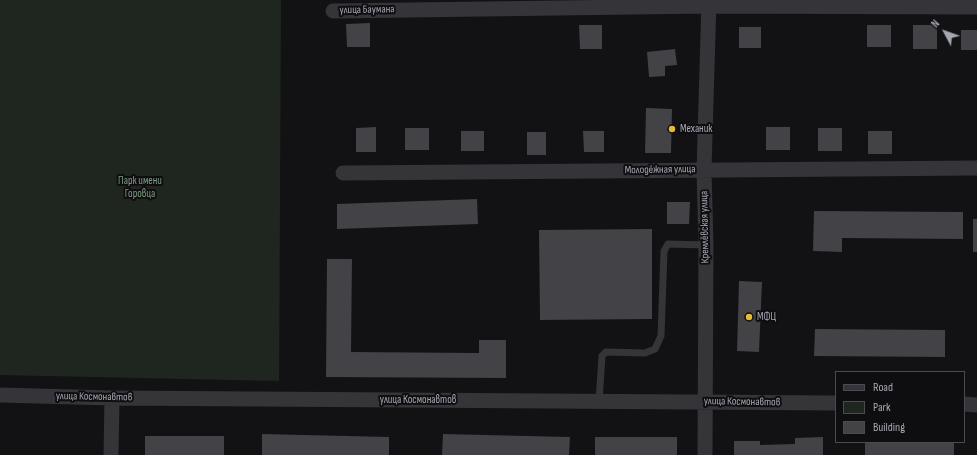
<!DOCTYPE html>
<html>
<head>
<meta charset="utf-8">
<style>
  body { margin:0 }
  #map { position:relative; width:977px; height:455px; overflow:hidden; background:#121214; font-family:"Sofia Sans Condensed",sans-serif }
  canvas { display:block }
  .legend { position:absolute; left:835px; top:371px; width:130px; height:72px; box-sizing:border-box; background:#0e0d0f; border:1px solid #4a4b51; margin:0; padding:5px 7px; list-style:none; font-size:12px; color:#a5a8b3 }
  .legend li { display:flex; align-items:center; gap:8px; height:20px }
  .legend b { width:20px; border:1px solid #4a4b51 }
  .north { position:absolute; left:925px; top:12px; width:40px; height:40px; -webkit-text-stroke:3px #0e0d0f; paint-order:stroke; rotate:311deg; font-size:11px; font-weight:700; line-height:16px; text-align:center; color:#a5a8b3 }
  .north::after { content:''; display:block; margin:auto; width:14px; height:18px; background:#a5a8b3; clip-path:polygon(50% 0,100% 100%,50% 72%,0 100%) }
</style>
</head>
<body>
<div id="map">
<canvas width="977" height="455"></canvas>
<ul class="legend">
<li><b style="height:5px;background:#343439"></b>Road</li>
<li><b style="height:11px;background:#1f2620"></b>Park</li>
<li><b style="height:11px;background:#424247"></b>Building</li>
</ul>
<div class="north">N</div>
</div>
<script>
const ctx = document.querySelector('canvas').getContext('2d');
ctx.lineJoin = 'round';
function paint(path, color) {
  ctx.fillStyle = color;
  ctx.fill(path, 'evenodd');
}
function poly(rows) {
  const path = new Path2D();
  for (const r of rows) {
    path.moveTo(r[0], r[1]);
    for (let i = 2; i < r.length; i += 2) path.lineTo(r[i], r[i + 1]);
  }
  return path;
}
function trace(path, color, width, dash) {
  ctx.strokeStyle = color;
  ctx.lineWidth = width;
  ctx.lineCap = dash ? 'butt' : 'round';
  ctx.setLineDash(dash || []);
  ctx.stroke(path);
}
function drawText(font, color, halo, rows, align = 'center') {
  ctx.font = font + ' "Sofia Sans Condensed",sans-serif';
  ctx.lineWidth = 4;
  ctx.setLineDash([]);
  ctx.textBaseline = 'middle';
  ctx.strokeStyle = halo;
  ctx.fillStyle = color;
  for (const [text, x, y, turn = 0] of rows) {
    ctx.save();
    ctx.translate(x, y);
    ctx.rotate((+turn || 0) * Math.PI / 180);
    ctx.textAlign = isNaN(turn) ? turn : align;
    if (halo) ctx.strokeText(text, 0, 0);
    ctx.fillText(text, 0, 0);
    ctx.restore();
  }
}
const green = poly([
  [0,0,281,0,279,381,0,375]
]);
const building = poly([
  [370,23,370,47,347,47,346,24],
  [579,25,602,25,602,49,580,49],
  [867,25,891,25,891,47,867,47],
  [913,25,937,25,937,49,913,49],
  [739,27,761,27,761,48,739,48],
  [961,30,977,30,977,50,961,50],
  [675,49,677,65,665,66,665,76,649,77,647,52],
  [646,108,672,109,671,153,645,153],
  [376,127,376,152,356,152,356,128],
  [766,127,790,127,790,150,766,150],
  [405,128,429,128,429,150,405,150],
  [818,128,842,128,842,151,818,151],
  [461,131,484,131,484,151,461,151],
  [583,131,604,131,604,152,584,152],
  [868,131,892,131,892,154,868,154],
  [527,132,546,132,546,155,527,155],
  [477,199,478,224,337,229,337,204],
  [667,202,690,202,689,224,667,224],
  [814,211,963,212,963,239,842,238,842,252,813,251],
  [973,219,977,219,977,252,973,252],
  [652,229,652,319,540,320,539,230],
  [327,259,352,259,351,352,479,353,479,340,506,340,506,378,326,377],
  [739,281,762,282,759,352,737,351],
  [815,329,945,330,945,357,814,356],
  [262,434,389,437,389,455,262,455],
  [443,434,570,437,569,455,442,455],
  [145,436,224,436,224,455,145,455],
  [595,437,677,437,677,455,595,455],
  [823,437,823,455,734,455,734,441,760,441,760,445,795,444,795,438],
  [865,442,954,442,954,455,865,455]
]);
const lane = poly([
  [599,402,602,356,606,352,645,353,655,349,661,336,664,251,668,244,706,245]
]);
const street = poly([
  [333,11,709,6,977,7],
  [343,173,977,168],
  [0,395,112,398,836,403],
  [964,404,977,405],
  [111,455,112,398],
  [705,455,706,245,704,170,709,0]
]);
const markers = [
  [672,129,4,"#e6b939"],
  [749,317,4,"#e6b939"]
];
const streetNames = [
  ["улица Баумана",367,10,-1],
  ["Молодёжная улица",660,170,-1],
  ["Кремлёвская улица",705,227,-91],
  ["улица Космонавтов",94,397,1],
  ["улица Космонавтов",418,400],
  ["улица Космонавтов",742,402,1]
];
const poiNames = [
  ["Механик",680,129],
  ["МФЦ",757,317]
];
const parkNames = [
  ["Парк имени",140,181],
  ["Горовца",140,194]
];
paint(green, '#1f2620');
paint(building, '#424247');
trace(lane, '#343439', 7);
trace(street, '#343439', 15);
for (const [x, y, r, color] of markers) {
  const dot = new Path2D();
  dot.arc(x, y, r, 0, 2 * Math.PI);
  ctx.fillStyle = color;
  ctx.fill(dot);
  trace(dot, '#0e0d0f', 1.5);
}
drawText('11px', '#a5a8b3', '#0e0d0f', streetNames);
drawText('11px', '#a5a8b3', '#0e0d0f', poiNames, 'left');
drawText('11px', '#7d9d81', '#0e0d0f', parkNames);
</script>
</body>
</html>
